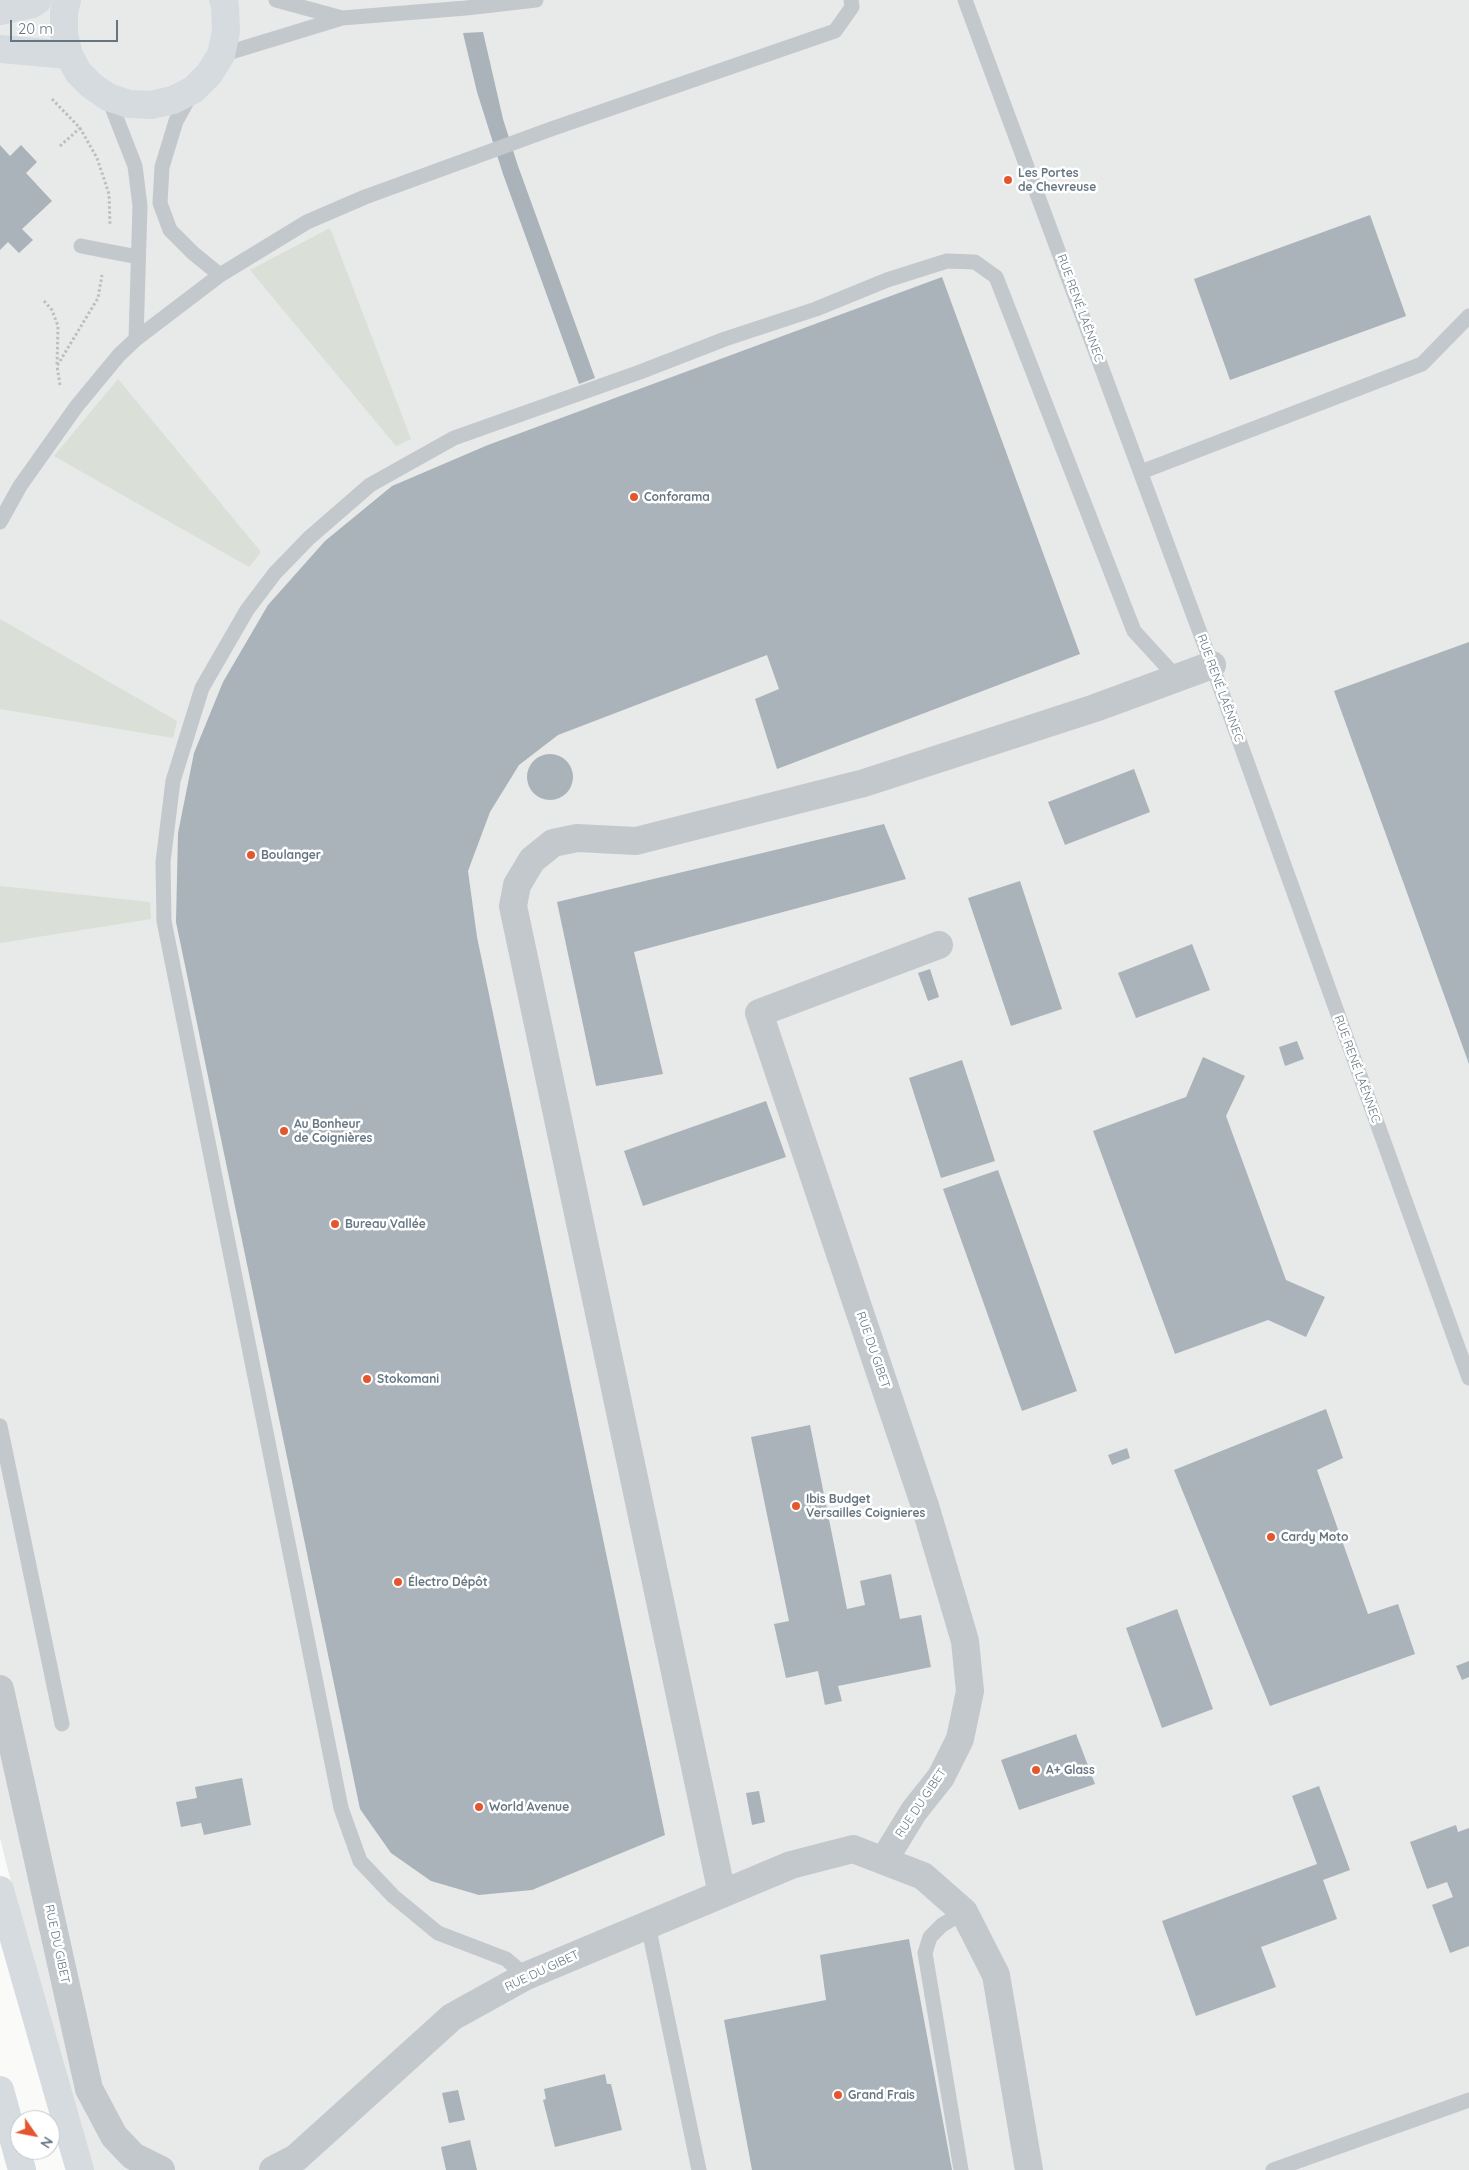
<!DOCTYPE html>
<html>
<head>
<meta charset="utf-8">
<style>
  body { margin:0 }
  #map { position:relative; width:1469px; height:2170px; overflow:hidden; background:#fafaf8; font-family:Quicksand,sans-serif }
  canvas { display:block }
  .north { position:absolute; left:10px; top:2110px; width:50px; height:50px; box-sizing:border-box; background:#fff; border:1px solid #c1c8cd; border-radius:50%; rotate:123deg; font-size:14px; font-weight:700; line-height:20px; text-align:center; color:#657683 }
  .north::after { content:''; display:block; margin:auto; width:18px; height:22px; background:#e4572e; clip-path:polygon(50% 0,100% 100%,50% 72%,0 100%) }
  .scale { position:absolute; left:10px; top:20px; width:108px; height:22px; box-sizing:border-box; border:2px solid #657683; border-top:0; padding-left:6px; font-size:15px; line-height:18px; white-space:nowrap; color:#657683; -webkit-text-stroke:4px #fff; paint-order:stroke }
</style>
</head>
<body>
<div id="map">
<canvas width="1469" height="2170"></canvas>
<div class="north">N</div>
<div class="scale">20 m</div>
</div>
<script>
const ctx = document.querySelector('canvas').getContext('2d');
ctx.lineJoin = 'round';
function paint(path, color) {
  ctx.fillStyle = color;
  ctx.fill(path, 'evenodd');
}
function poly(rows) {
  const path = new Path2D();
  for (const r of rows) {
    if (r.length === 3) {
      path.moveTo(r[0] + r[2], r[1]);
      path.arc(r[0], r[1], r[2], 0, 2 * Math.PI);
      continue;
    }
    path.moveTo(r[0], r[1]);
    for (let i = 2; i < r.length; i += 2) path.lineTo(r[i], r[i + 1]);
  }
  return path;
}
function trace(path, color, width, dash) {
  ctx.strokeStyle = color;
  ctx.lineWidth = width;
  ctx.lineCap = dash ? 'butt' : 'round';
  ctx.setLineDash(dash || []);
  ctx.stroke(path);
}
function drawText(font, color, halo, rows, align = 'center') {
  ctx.font = font + ' Quicksand,sans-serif';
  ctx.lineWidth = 5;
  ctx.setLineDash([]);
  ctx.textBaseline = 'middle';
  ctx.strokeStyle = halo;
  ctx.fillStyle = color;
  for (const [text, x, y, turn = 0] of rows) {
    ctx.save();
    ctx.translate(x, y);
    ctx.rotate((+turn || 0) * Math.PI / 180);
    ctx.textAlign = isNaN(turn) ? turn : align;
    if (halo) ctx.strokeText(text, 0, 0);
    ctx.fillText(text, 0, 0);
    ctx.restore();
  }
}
const built = poly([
  [0,0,1469,0,1469,2170,83,2170,0,1838]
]);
const green = poly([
  [330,228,411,439,396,446,250,270],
  [118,379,261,552,249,567,54,456],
  [0,619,177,721,173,738,0,709],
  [0,886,150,902,151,919,0,943]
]);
const building = poly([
  [483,32,503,119,518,166,595,378,579,384,503,174,477,92,463,33],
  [0,145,10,156,21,145,37,162,26,173,52,201,22,229,33,240,19,253,8,242,0,250],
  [1370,215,1406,316,1230,380,1194,279],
  [942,277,1080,654,777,769,755,699,779,689,767,655,558,735,519,765,490,812,468,871,477,937,665,1835,532,1890,479,1895,431,1881,391,1853,360,1809,176,922,178,833,194,753,223,682,268,605,325,541,392,486,488,445],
  [1469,642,1469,1064,1334,691],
  [550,777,23],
  [1134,769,1150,812,1065,845,1048,802],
  [884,824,906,879,634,952,663,1074,596,1086,557,902],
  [1020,881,1062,1009,1011,1026,968,898],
  [1192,944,1210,990,1136,1018,1118,973],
  [930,969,939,997,928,1001,918,973],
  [1297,1041,1304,1059,1285,1066,1279,1047],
  [1203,1057,1245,1076,1226,1116,1286,1280,1325,1297,1306,1337,1268,1320,1175,1354,1093,1131,1186,1097],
  [962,1060,995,1161,941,1178,909,1078],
  [766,1101,786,1157,643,1206,624,1151],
  [998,1170,1077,1391,1022,1411,943,1189],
  [1326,1409,1343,1458,1317,1470,1368,1614,1398,1604,1415,1654,1270,1706,1174,1470],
  [810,1425,847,1609,865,1605,860,1581,891,1574,900,1619,921,1615,931,1667,838,1686,842,1701,825,1705,818,1671,786,1678,774,1624,789,1621,751,1437],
  [1127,1448,1130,1458,1112,1465,1108,1455],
  [1177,1609,1213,1709,1162,1728,1126,1628],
  [1469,1661,1469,1677,1462,1680,1456,1666],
  [1076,1734,1095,1784,1019,1810,1001,1760],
  [242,1778,251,1825,204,1835,201,1823,181,1827,176,1802,197,1798,195,1787],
  [1319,1786,1350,1870,1323,1880,1337,1919,1261,1947,1276,1987,1196,2016,1162,1921,1317,1864,1292,1796],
  [759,1791,765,1822,752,1825,746,1793],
  [1456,1825,1458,1832,1469,1828,1469,1946,1450,1953,1432,1905,1453,1897,1447,1882,1427,1889,1410,1842],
  [909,1939,952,2170,752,2170,724,2020,826,2000,820,1955],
  [605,2074,607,2084,611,2084,622,2130,555,2147,543,2100,546,2099,544,2089],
  [458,2090,465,2120,449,2123,442,2093],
  [470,2140,477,2170,446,2170,441,2147]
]);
const path = poly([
  [52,99,80,128,97,158,109,194,110,225],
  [60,146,80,128],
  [44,301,52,310,58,326,57,366],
  [60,385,57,366,98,298,102,275]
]);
const lane = poly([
  [965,0,1212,665,1469,1378],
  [342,18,466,8,536,0],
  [221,55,342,18,276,0],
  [191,94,176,121,162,167,160,203,170,230,193,253,220,275],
  [108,97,135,166,140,206,136,339],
  [81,246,138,257],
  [1141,472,1422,364,1469,316],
  [0,522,20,486,76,407,119,355,136,339,220,275,307,222,365,197,554,128,835,31,852,7,851,0],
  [0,1426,62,1724],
  [648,1925,699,2170],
  [526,1976,506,1959,438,1933,393,1896,360,1861,341,1808,164,921,163,862,173,781,202,688,247,610,275,573,309,538,370,485,454,438,640,372,725,339,816,309,887,280,947,261,975,262,996,277,1134,631,1177,678],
  [961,2170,925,1953,930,1937,942,1925,964,1912],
  [1273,2170,1469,2100]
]);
const street = poly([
  [0,1689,89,2089,114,2136,133,2156,161,2170],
  [884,1860,914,1811,941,1777,960,1739,970,1691,965,1641,926,1509,759,1013,939,945],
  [722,1894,513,906,517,885,532,860,553,843,577,838,636,841,864,783,1095,708,1212,665],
  [273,2170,296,2158,452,2017,526,1976,791,1865,853,1849,923,1876,964,1912,996,1975,1029,2170]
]);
const secondary = poly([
  [67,0,64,12,64,34,69,55,78,72,92,86,108,97,129,104,151,105,173,100,193,90,209,74,221,55,226,31,225,6,223,0],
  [0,11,32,4,38,0],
  [0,49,69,55]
]);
const primary = poly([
  [0,1890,80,2170],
  [0,2090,22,2170]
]);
const markers = [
  [1008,180,5,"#e4572e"],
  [634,497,5,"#e4572e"],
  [251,855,5,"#e4572e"],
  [284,1131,5,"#e4572e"],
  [335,1224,5,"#e4572e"],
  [367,1379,5,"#e4572e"],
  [796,1506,5,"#e4572e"],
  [1271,1537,5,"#e4572e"],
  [398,1582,5,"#e4572e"],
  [1036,1770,5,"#e4572e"],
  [479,1807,5,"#e4572e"],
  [838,2095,5,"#e4572e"]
];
const poiNames = [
  ["Les Portes",1018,173],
  ["de Chevreuse",1018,187],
  ["Conforama",644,497],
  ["Boulanger",261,855],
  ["Au Bonheur",294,1124],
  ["de Coignières",294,1138],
  ["Bureau Vallée",345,1224],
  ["Stokomani",377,1379],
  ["Ibis Budget",806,1499],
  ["Versailles Coignieres",806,1513],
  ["Cardy Moto",1281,1537],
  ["Électro Dépôt",408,1582],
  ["A+ Glass",1046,1770],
  ["World Avenue",489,1807],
  ["Grand Frais",848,2095]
];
const streetNames = [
  ["RUE RENÉ LAËNNEC",1080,308,70],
  ["RUE RENÉ LAËNNEC",1220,688,70],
  ["RUE RENÉ LAËNNEC",1357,1069,70],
  ["RUE DU GIBET",873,1350,71],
  ["RUE DU GIBET",921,1803,-56],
  ["RUE DU GIBET",57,1944,78],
  ["RUE DU GIBET",542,1971,-25]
];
paint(built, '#e8e9e9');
paint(green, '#dadfd7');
paint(building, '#aab3b9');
trace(path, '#bbbfc2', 3, [2.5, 2.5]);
trace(lane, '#c3c8cc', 15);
trace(street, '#c3c8cc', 28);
trace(secondary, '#d6dbdf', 28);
trace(primary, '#d6dbdf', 28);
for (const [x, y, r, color] of markers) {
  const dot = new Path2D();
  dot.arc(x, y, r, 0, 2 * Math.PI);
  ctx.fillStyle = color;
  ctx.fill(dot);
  trace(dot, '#fff', 2);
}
drawText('bold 12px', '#657683', '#fff', poiNames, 'left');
drawText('12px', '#657683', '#fff', streetNames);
</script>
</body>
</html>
